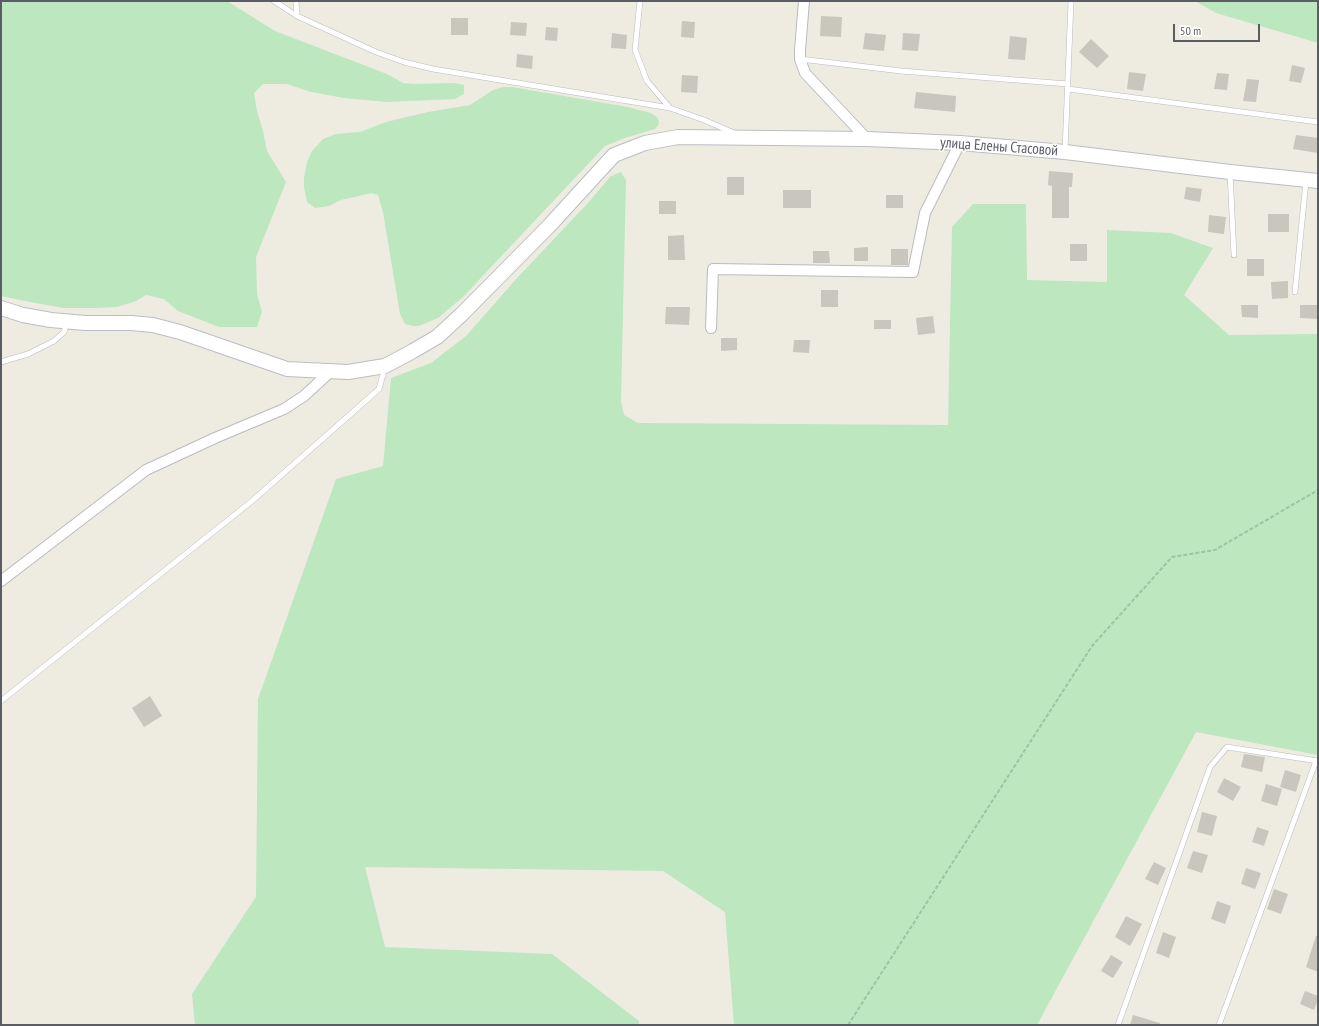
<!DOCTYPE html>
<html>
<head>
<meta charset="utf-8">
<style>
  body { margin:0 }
  #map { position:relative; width:1319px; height:1026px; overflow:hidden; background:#eeece1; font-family:"PT Sans Narrow",sans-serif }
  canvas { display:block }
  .frame { position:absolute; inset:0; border:2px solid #5a5d63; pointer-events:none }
  .scale { position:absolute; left:1173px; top:24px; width:87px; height:18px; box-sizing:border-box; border:2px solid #5a5d63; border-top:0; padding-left:5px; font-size:12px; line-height:14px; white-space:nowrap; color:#5a5d63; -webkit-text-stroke:3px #fff; paint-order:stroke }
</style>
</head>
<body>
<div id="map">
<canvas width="1319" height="1026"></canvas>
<div class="frame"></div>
<div class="scale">50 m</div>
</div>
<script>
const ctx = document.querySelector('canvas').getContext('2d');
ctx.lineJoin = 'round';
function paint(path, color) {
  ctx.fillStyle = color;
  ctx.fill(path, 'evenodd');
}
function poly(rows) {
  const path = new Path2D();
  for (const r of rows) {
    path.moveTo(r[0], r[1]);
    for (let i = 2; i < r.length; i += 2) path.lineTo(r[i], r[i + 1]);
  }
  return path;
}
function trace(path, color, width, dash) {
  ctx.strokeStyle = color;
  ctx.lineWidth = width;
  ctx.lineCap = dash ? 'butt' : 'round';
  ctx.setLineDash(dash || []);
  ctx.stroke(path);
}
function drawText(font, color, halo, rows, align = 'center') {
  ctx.font = font + ' "PT Sans Narrow",sans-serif';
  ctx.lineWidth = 3;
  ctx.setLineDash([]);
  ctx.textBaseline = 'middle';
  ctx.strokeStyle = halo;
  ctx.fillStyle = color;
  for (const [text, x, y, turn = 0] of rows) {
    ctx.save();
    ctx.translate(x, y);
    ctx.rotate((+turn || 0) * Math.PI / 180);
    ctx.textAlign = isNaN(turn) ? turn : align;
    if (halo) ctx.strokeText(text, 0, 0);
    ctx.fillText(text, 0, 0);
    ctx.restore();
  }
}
const green = poly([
  [1,1,227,1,275,31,387,74,403,83,415,84,455,83,464,85,464,94,455,99,387,102,344,98,311,92,287,84,263,84,254,93,257,111,263,131,267,151,286,182,256,257,257,294,262,312,257,327,219,327,178,311,164,299,146,295,136,301,117,307,97,308,63,308,25,301,1,296],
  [1195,1,1318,1,1318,43,1216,13],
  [503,87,512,87,628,107,651,113,658,118,659,124,655,129,625,138,605,146,463,297,438,318,419,326,413,326,405,324,400,314,383,212,378,195,372,193,341,200,329,206,315,208,307,202,304,187,304,178,307,162,312,151,323,139,336,134,360,132,386,122,428,112,470,105,493,90],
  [621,172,626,180,621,401,624,415,638,423,948,425,952,227,973,204,1026,204,1027,280,1107,282,1107,230,1171,233,1213,248,1184,295,1229,335,1318,334,1318,755,1196,732,1037,1025,734,1025,725,912,663,871,365,867,385,947,552,954,639,1021,639,1025,195,1025,192,994,256,897,258,699,336,479,383,466,391,378,431,363,466,336,518,277,587,204,611,176]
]);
const building = poly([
  [821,16,842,17,841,37,820,36],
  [451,18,468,18,468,35,451,35],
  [682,21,695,22,694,38,681,37],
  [511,22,527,23,526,36,510,35],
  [546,27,558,28,557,41,545,40],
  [612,33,627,35,626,49,611,48],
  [865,33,886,35,884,51,863,49],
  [903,33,920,34,918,51,902,50],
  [1010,36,1027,38,1025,60,1008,59],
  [1091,39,1109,56,1097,68,1079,52],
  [517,54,533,56,532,69,516,67],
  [1292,65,1305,68,1301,83,1289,81],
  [1129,72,1146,74,1143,91,1127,89],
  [1217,73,1229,74,1227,90,1214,89],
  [682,75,698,76,697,93,681,92],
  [1247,79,1259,80,1256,102,1243,101],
  [916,92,956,96,955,112,914,108],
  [1296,135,1318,138,1318,153,1293,149],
  [1049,171,1073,173,1072,187,1069,187,1069,218,1052,218,1052,186,1048,185],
  [727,177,744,177,744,195,727,195],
  [1186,187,1202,189,1200,202,1184,199],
  [783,190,811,190,811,208,783,208],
  [886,195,903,195,903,208,886,208],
  [659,201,676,201,676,214,659,214],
  [1268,214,1289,214,1289,232,1268,232],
  [1209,215,1226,217,1224,234,1208,232],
  [684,235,685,260,668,260,668,236],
  [1070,244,1087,244,1087,261,1070,261],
  [868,247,868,261,854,261,854,248],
  [891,249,908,249,908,265,891,265],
  [813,251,829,251,830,263,813,263],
  [1247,259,1264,259,1264,276,1247,276],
  [1288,281,1288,298,1272,299,1271,282],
  [821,290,838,290,838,307,821,307],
  [1241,305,1258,305,1258,318,1242,317],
  [1300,305,1318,305,1318,319,1300,318],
  [666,307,690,307,689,325,665,324],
  [933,316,935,333,918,335,916,318],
  [874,320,891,320,891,329,874,329],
  [721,338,737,338,737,350,721,351],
  [794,340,810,340,809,353,793,352],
  [150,696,162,716,144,727,132,708],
  [1244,754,1265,757,1262,772,1241,767],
  [1285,770,1301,775,1296,792,1280,787],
  [1224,778,1241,787,1233,801,1217,792],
  [1266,784,1282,789,1277,806,1261,801],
  [1202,812,1217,816,1212,836,1197,832],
  [1257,827,1269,831,1264,846,1252,842],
  [1193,851,1208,855,1202,873,1187,868],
  [1154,862,1166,868,1158,885,1145,879],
  [1246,868,1261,873,1255,889,1241,884],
  [1274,889,1288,894,1281,914,1267,909],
  [1217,901,1231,906,1225,924,1211,919],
  [1126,916,1142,924,1130,946,1115,937],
  [1163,932,1176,937,1169,958,1156,953],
  [1316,936,1318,936,1318,972,1306,967],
  [1111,955,1123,962,1113,978,1101,971],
  [1305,991,1318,996,1318,1000,1314,1010,1300,1004],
  [1133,1015,1160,1023,1160,1025,1130,1025]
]);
const path = poly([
  [848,1025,1092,646,1172,557,1215,550,1318,490]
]);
const lane = poly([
  [274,1,297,16,376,52,404,62,433,69,670,108,704,120,734,133],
  [296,1,297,16],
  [640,1,635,50,647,81,670,108],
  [800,59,901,71,1068,84],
  [1068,89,1318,122],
  [1065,151,1071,1],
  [1230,173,1234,255],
  [1295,292,1306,181],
  [1,362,28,354,54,341,64,332,67,322],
  [1,701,252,501,379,389,385,367],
  [1118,1025,1210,767,1227,747,1318,761],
  [1219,1025,1316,761]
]);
const street = poly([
  [804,1,800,50,800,59,805,73,867,139],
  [711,328,713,269,913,272,925,213,960,143],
  [1,581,146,470,215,438,284,409,304,396,330,372]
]);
const secondary = poly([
  [1,308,23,315,51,320,85,323,131,323,153,325,180,332,287,369,348,372,385,366,413,351,437,337,462,314,549,226,614,155,645,143,678,137,867,139,960,143,1065,152,1230,172,1318,181]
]);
const streetNames = [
  ["улица Елены Стасовой",999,147,4]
];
paint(green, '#bce7bf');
paint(building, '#c9c6be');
trace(lane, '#b9bbc1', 6);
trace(street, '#b9bbc1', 12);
trace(secondary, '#babdc4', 16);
trace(path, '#94c8a7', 2, [4, 2]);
trace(lane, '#fff', 5);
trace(street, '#fff', 10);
trace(secondary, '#fff', 14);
drawText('15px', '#5a5d63', '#fff', streetNames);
</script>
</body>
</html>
